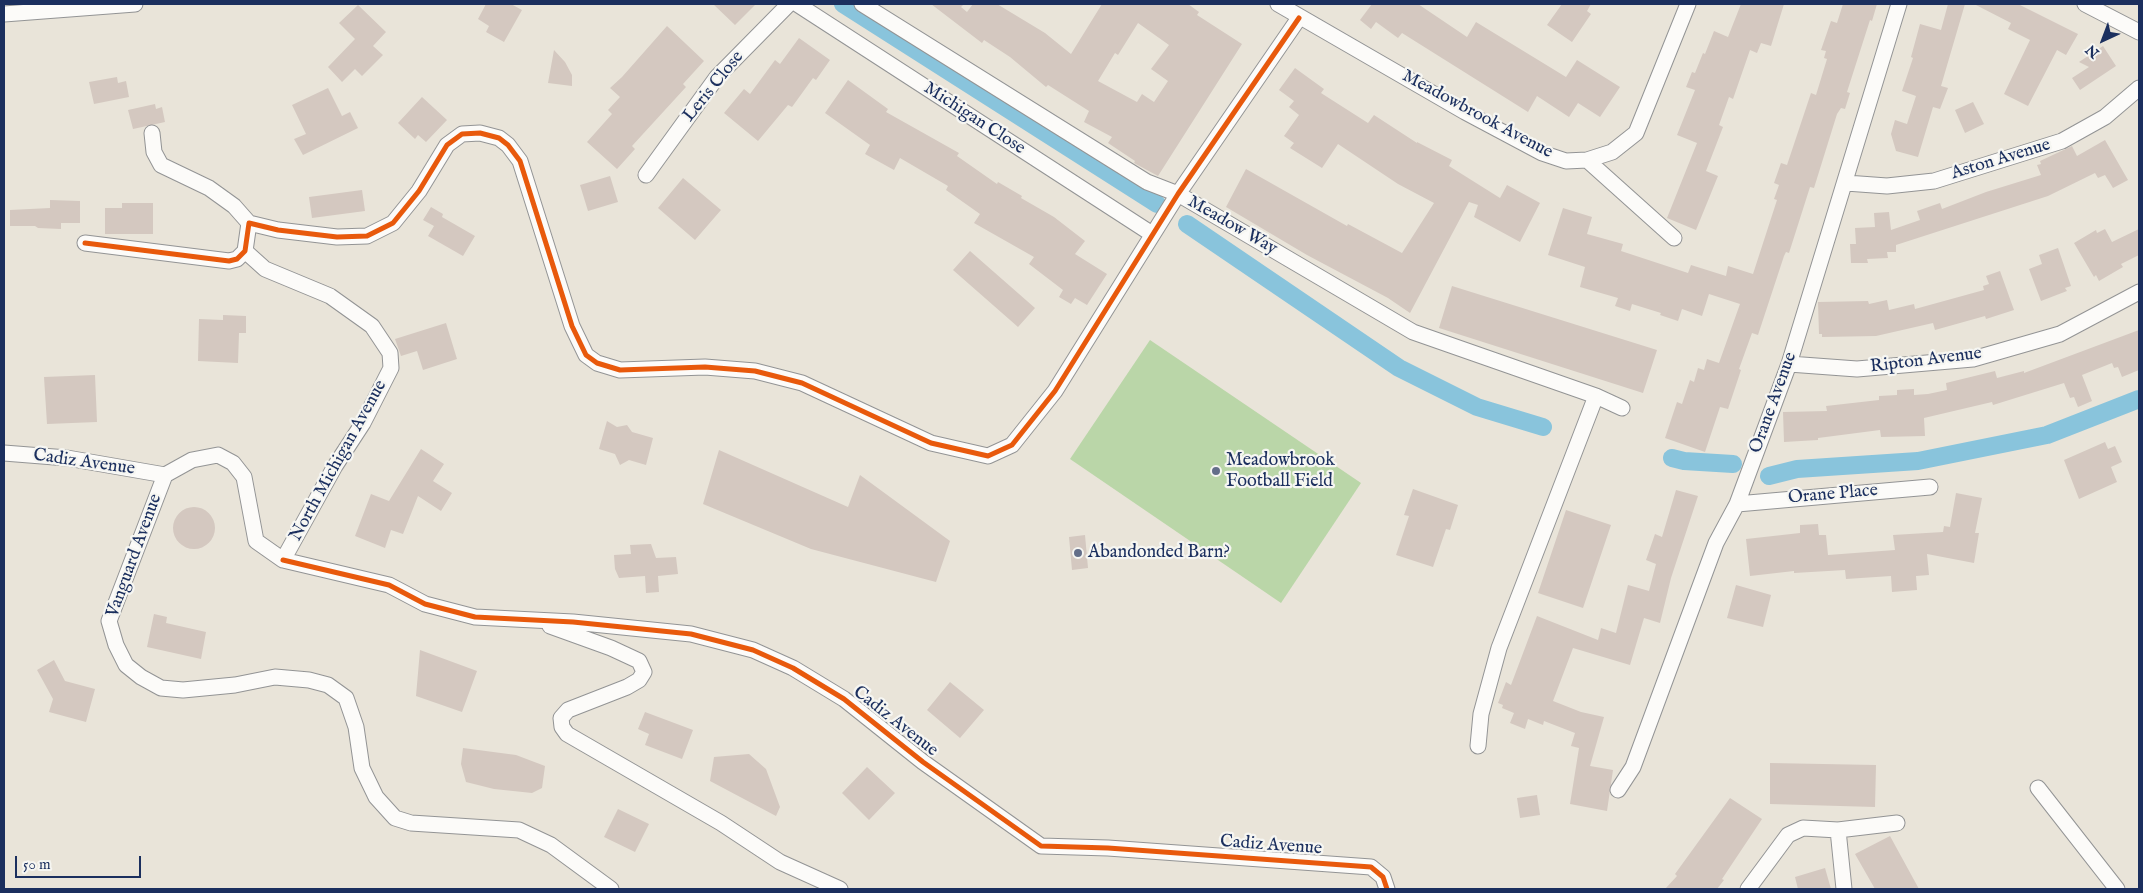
<!DOCTYPE html>
<html>
<head>
<meta charset="utf-8">
<style>
  body { margin:0 }
  #map { position:relative; width:2143px; height:893px; overflow:hidden; background:#e9e4d9; font-family:"IM FELL English",serif }
  canvas { display:block }
  .frame { position:absolute; inset:0; border:5px solid #1b2f5e; pointer-events:none }
  .north { position:absolute; left:2078px; top:15px; width:50px; height:50px; -webkit-text-stroke:4px #f6f6f2; paint-order:stroke; rotate:223deg; font-size:14px; font-weight:700; line-height:20px; text-align:center; color:#1b2f5e }
  .north::after { content:''; display:block; margin:auto; width:18px; height:22px; background:#1b2f5e; clip-path:polygon(50% 0,100% 100%,50% 72%,0 100%) }
  .scale { position:absolute; left:15px; top:856px; width:126px; height:22px; box-sizing:border-box; border:2px solid #1b2f5e; border-top:0; padding-left:6px; font-size:15px; line-height:18px; white-space:nowrap; color:#1b2f5e; -webkit-text-stroke:4px #f6f6f2; paint-order:stroke }
</style>
</head>
<body>
<div id="map">
<canvas width="2143" height="893"></canvas>
<div class="frame"></div>
<div class="north">N</div>
<div class="scale">50 m</div>
</div>
<script>
const ctx = document.querySelector('canvas').getContext('2d');
ctx.lineJoin = 'round';
function paint(path, color) {
  ctx.fillStyle = color;
  ctx.fill(path, 'evenodd');
}
function poly(rows) {
  const path = new Path2D();
  for (const r of rows) {
    if (r.length === 3) {
      path.moveTo(r[0] + r[2], r[1]);
      path.arc(r[0], r[1], r[2], 0, 2 * Math.PI);
      continue;
    }
    path.moveTo(r[0], r[1]);
    for (let i = 2; i < r.length; i += 2) path.lineTo(r[i], r[i + 1]);
  }
  return path;
}
function trace(path, color, width, dash) {
  ctx.strokeStyle = color;
  ctx.lineWidth = width;
  ctx.lineCap = dash ? 'butt' : 'round';
  ctx.setLineDash(dash || []);
  ctx.stroke(path);
}
function drawText(font, color, halo, rows, align = 'center') {
  ctx.font = font + ' "IM FELL English",serif';
  ctx.lineWidth = 4.5;
  ctx.setLineDash([]);
  ctx.textBaseline = 'middle';
  ctx.strokeStyle = halo;
  ctx.fillStyle = color;
  for (const [text, x, y, turn = 0] of rows) {
    ctx.save();
    ctx.translate(x, y);
    ctx.rotate((+turn || 0) * Math.PI / 180);
    ctx.textAlign = isNaN(turn) ? turn : align;
    if (halo) ctx.strokeText(text, 0, 0);
    ctx.fillText(text, 0, 0);
    ctx.restore();
  }
}
const green = poly([
  [1150,340,1361,483,1281,603,1070,459]
]);
const canal = poly([
  [843,4,1157,204],
  [1187,224,1399,368,1477,407,1543,427],
  [1672,458,1684,461,1733,464],
  [1769,476,1797,469,1918,461,2047,435,2139,399]
]);
const building = poly([
  [486,4,511,4,522,10,504,42,486,32,489,26,478,19],
  [713,4,756,4,735,25],
  [931,4,964,4,961,7,967,12,973,4,997,4,1045,33,1071,54,1102,4,1188,4,1199,12,1197,15,1242,44,1158,176,1134,163,1135,161,1108,143,1112,137,1084,122,1089,111,1048,85,1046,87,1010,57,984,40,982,43],
  [1138,23,1169,45,1151,69,1168,81,1154,102,1142,94,1137,102,1098,81,1115,53,1118,55],
  [1372,4,1418,4,1467,37,1476,22,1566,77,1577,60,1620,87,1600,117,1578,103,1569,117,1537,96,1528,112,1402,33,1398,38,1376,22,1371,29,1360,20],
  [1562,4,1591,4,1587,11,1591,14,1572,42,1547,25],
  [1741,4,1784,4,1771,46,1761,43,1757,53,1750,50,1733,99,1729,97,1719,125,1723,127,1706,171,1718,176,1696,230,1667,218,1697,143,1677,135,1695,90,1686,87,1692,72,1695,73,1703,53,1705,54,1714,31,1728,37],
  [1843,4,1877,4,1872,21,1870,20,1847,92,1850,93,1845,109,1841,108,1837,114,1814,188,1810,187,1789,253,1786,252,1784,256,1758,335,1752,333,1739,369,1741,370,1728,409,1720,407,1705,452,1665,438,1677,402,1682,404,1690,380,1694,382,1698,368,1704,370,1707,359,1719,363,1740,304,1709,294,1702,316,1682,309,1678,321,1660,315,1661,313,1632,304,1630,311,1615,306,1618,298,1580,287,1585,267,1548,255,1563,208,1592,217,1587,234,1623,244,1621,251,1688,273,1691,265,1726,276,1728,266,1753,274,1777,200,1774,199,1779,185,1774,183,1781,163,1787,165,1811,93,1816,95,1827,59,1824,58,1826,51,1821,50,1831,21,1837,23],
  [1948,4,1965,4,1941,86,1948,88,1940,109,1933,107,1918,157,1896,151,1891,134,1895,120,1907,124,1916,96,1902,91,1913,58,1911,57,1920,24,1941,30],
  [1974,4,2018,4,2078,34,2066,55,2057,50,2028,106,2004,94,2030,40,2008,29,2011,23],
  [358,5,386,32,373,46,383,55,362,76,355,69,342,82,328,67,355,39,339,23],
  [667,26,704,61,683,84,686,87,632,146,635,149,617,169,587,142,612,114,608,110,620,97,610,88,622,77],
  [799,38,830,60,816,80,813,78,792,107,788,105,758,141,724,113,744,89,750,94,775,60,780,64],
  [2103,46,2116,66,2080,90,2072,78,2089,67,2079,62],
  [554,50,565,62,572,75,572,86,548,83],
  [1295,68,1324,89,1321,93,1368,123,1374,115,1417,143,1417,142,1452,160,1449,166,1500,198,1507,185,1540,203,1520,242,1474,217,1478,205,1469,202,1410,313,1388,298,1307,255,1226,207,1246,169,1347,226,1348,224,1402,253,1434,203,1398,184,1338,144,1322,168,1290,148,1294,143,1284,136,1299,115,1289,107,1294,101,1279,90],
  [117,77,118,83,126,81,129,97,94,104,89,82],
  [848,80,888,109,886,112,959,153,957,156,997,184,998,182,1022,196,1021,198,1054,217,1085,241,1075,254,1107,274,1087,305,1075,298,1071,304,1059,297,1063,290,1029,264,1034,257,974,223,980,214,946,190,948,186,900,158,894,170,865,154,870,145,825,113],
  [328,88,342,116,350,112,358,128,303,155,294,139,306,134,292,105],
  [422,97,447,120,426,142,418,135,415,139,398,123],
  [1973,102,1984,124,1965,133,1955,110],
  [155,104,156,109,162,107,165,122,133,129,128,110],
  [2105,140,2128,180,2113,188,2105,175,2098,178,2095,173,2048,196,1896,245,1896,252,1887,252,1888,258,1867,259,1868,263,1851,263,1850,244,1856,244,1855,228,1875,227,1874,213,1889,212,1891,230,1920,220,1917,211,1940,203,1942,209,1986,192,2041,175,2037,165,2041,164,2040,161,2072,146,2077,156],
  [610,176,618,202,588,211,580,185],
  [683,178,721,210,695,240,658,208],
  [362,190,365,211,312,218,309,197],
  [50,200,80,201,80,223,61,223,61,229,38,228,35,226,10,226,10,210,50,208],
  [122,203,153,203,153,234,105,234,105,208,122,208],
  [431,207,443,214,442,217,475,236,463,256,428,236,434,226,423,220],
  [2105,229,2112,242,2139,229,2139,255,2121,264,2123,267,2099,281,2096,275,2094,277,2074,243,2096,230,2097,233],
  [2058,248,2071,286,2065,288,2067,291,2041,301,2029,269,2042,264,2039,255],
  [970,251,1035,308,1018,327,953,270],
  [2000,271,2014,310,1986,319,1985,316,1935,330,1933,323,1876,336,1822,337,1822,334,1819,334,1818,302,1868,301,1869,304,1887,300,1889,310,1914,304,1915,309,1984,290,1983,286,1989,284,1986,276],
  [1452,286,1657,350,1643,393,1439,328],
  [223,315,246,316,246,333,239,333,238,363,198,361,199,319,223,320],
  [446,323,457,359,423,370,417,351,401,356,395,339],
  [2139,330,2139,370,2122,377,2118,367,2114,368,2112,363,2082,375,2092,401,2078,407,2074,397,2070,398,2064,383,1993,405,1992,402,1924,418,1925,436,1881,437,1880,430,1818,438,1818,440,1784,442,1783,412,1827,411,1826,406,1879,400,1879,396,1897,395,1897,390,1914,389,1914,395,1928,394,1947,390,1946,383,1995,371,1997,378,2024,371,2024,373],
  [95,375,97,422,47,424,44,377],
  [607,421,617,427,627,425,632,432,653,438,646,465,629,460,620,465,615,454,599,449],
  [2105,442,2108,449,2115,446,2122,462,2111,467,2117,482,2079,499,2064,460],
  [421,449,444,464,433,481,452,493,441,511,418,496,403,534,391,530,385,548,355,536,371,494,389,501],
  [719,450,848,507,860,475,950,541,936,582,811,549,703,504],
  [1413,489,1458,505,1450,530,1446,529,1433,567,1396,555,1409,516,1404,515],
  [1676,490,1698,496,1671,578,1660,623,1644,618,1630,665,1573,648,1553,701,1581,712,1604,717,1590,766,1613,770,1607,811,1570,804,1579,748,1571,746,1575,733,1544,721,1543,725,1528,719,1525,729,1510,723,1514,713,1502,708,1503,705,1498,703,1506,682,1511,685,1537,616,1598,640,1601,628,1616,633,1628,585,1649,591,1656,564,1646,560,1655,534,1662,537],
  [1956,493,1982,498,1975,533,1979,533,1974,563,1927,554,1929,575,1916,576,1917,590,1892,592,1891,576,1846,579,1845,570,1794,573,1794,571,1750,576,1746,539,1800,533,1800,525,1818,524,1819,535,1826,535,1828,555,1895,550,1893,535,1943,532,1944,526,1950,527],
  [194,528,21],
  [1566,510,1611,525,1583,608,1538,593],
  [1085,535,1088,568,1072,570,1069,537],
  [651,544,656,558,676,557,678,574,658,576,659,592,646,593,645,576,619,578,615,569,614,555,631,554,630,545],
  [1736,585,1771,595,1763,627,1727,618],
  [154,614,167,617,166,623,206,632,201,659,147,647],
  [420,650,477,671,462,712,416,696],
  [54,660,65,681,95,689,86,722,49,712,53,699,37,670],
  [950,682,984,710,960,738,927,710],
  [645,712,693,730,682,759,645,745,649,734,638,729],
  [463,748,516,755,545,766,542,788,532,793,494,789,466,782,461,764],
  [749,754,766,769,780,807,776,816,710,781,714,757],
  [1770,763,1876,765,1875,807,1770,804],
  [867,767,895,793,869,820,842,793],
  [1537,795,1540,815,1520,818,1517,798],
  [1730,798,1762,819,1722,879,1724,880,1717,889,1665,889,1677,876,1675,874],
  [618,809,649,824,635,852,604,837],
  [1890,836,1896,847,1919,889,1875,889,1855,854],
  [1825,868,1831,889,1798,889,1795,877]
]);
const minor = poly([
  [797,4,1152,234],
  [862,4,1147,182,1178,194,1413,332,1596,396,1622,408],
  [1278,4,1465,112,1542,153,1566,161,1587,160,1612,152,1636,133,1688,4],
  [2085,4,2139,32],
  [4,14,135,4],
  [152,133,154,152,161,165,209,188,234,206,249,223],
  [1587,160,1674,238],
  [646,175,717,77,789,4],
  [1846,183,1887,186,1934,181,2062,141,2105,117,2139,88],
  [85,243,229,261,237,259,245,251,249,223,278,230,337,237,367,236,393,223,419,191,447,145,462,134,480,133,499,138,508,145,520,161,572,326,586,355,597,363,620,370,705,367,755,371,802,383,931,443,988,456,1012,445,1055,391,1178,194,1299,18],
  [1789,364,1857,369,1973,359,2060,334,2139,292],
  [4,453,67,458,165,475],
  [165,475,109,621,116,645,126,665,141,677,161,688,183,690,235,685,275,677,309,680,328,685,346,698,356,727,362,768,376,797,395,818,411,823,519,830,551,845,611,889],
  [165,475,192,460,218,455,233,463,244,477,256,541,283,560,335,466,363,423,391,368,390,353,372,326,330,296,265,269,245,251],
  [1737,504,1930,487],
  [283,560,389,585,425,604,475,617,573,622,691,634,753,650,793,668,844,699,923,762,1041,846,1108,848,1371,867,1383,877,1387,889],
  [550,626,611,648,639,661,644,672,639,680,627,687,568,710,561,718,562,727,567,734,721,823,780,862,840,889],
  [1478,746,1481,714,1499,648,1596,396],
  [2038,788,2117,889],
  [1618,790,1633,767,1716,543,1737,504,1789,364,1899,4],
  [1748,889,1788,835,1803,828,1838,830],
  [1844,889,1838,830,1897,823]
]);
const cycleway = poly([
  [85,243,229,261,237,259,245,251,249,223,278,230,337,237,367,236,393,223,419,191,447,145,462,134,480,133,499,138,508,145,520,161,572,326,586,355,597,363,620,370,705,367,755,371,802,383,931,443,988,456,1012,445,1055,391,1178,194,1299,18],
  [283,560,389,585,425,604,475,617,573,622,691,634,753,650,793,668,844,699,923,762,1041,846,1108,848,1371,867,1383,877,1387,889]
]);
const markers = [
  [1216,471,5,"#636e89"],
  [1078,553,5,"#636e89"]
];
const streetNames = [
  ["Leris Close",714,87,-51],
  ["Meadowbrook Avenue",1477,115,28],
  ["Michigan Close",974,119,33],
  ["Aston Avenue",2001,160,-17],
  ["Meadow Way",1232,226,30],
  ["Ripton Avenue",1926,361,-7],
  ["Orane Avenue",1774,403,-70],
  ["North Michigan Avenue",339,461,-61],
  ["Cadiz Avenue",84,463,8],
  ["Orane Place",1833,495,-5],
  ["Vanguard Avenue",135,556,-70],
  ["Cadiz Avenue",895,722,38],
  ["Cadiz Avenue",1271,846,4]
];
const poiNames = [
  ["Meadowbrook",1226,461],
  ["Football Field",1226,482],
  ["Abandonded Barn?",1088,553]
];
paint(green, '#bad6a8');
trace(canal, '#89c4dc', 18);
paint(building, '#d4c8c0');
trace(minor, '#939495', 17);
trace(minor, '#fcfbf9', 15);
trace(cycleway, '#e8590c', 5);
for (const [x, y, r, color] of markers) {
  const dot = new Path2D();
  dot.arc(x, y, r, 0, 2 * Math.PI);
  ctx.fillStyle = color;
  ctx.fill(dot);
  trace(dot, '#f6f6f2', 2);
}
drawText('18px', '#1b2f5e', '#f6f6f2', streetNames);
drawText('18px', '#1b2f5e', '#f6f6f2', poiNames, 'left');
</script>
</body>
</html>
